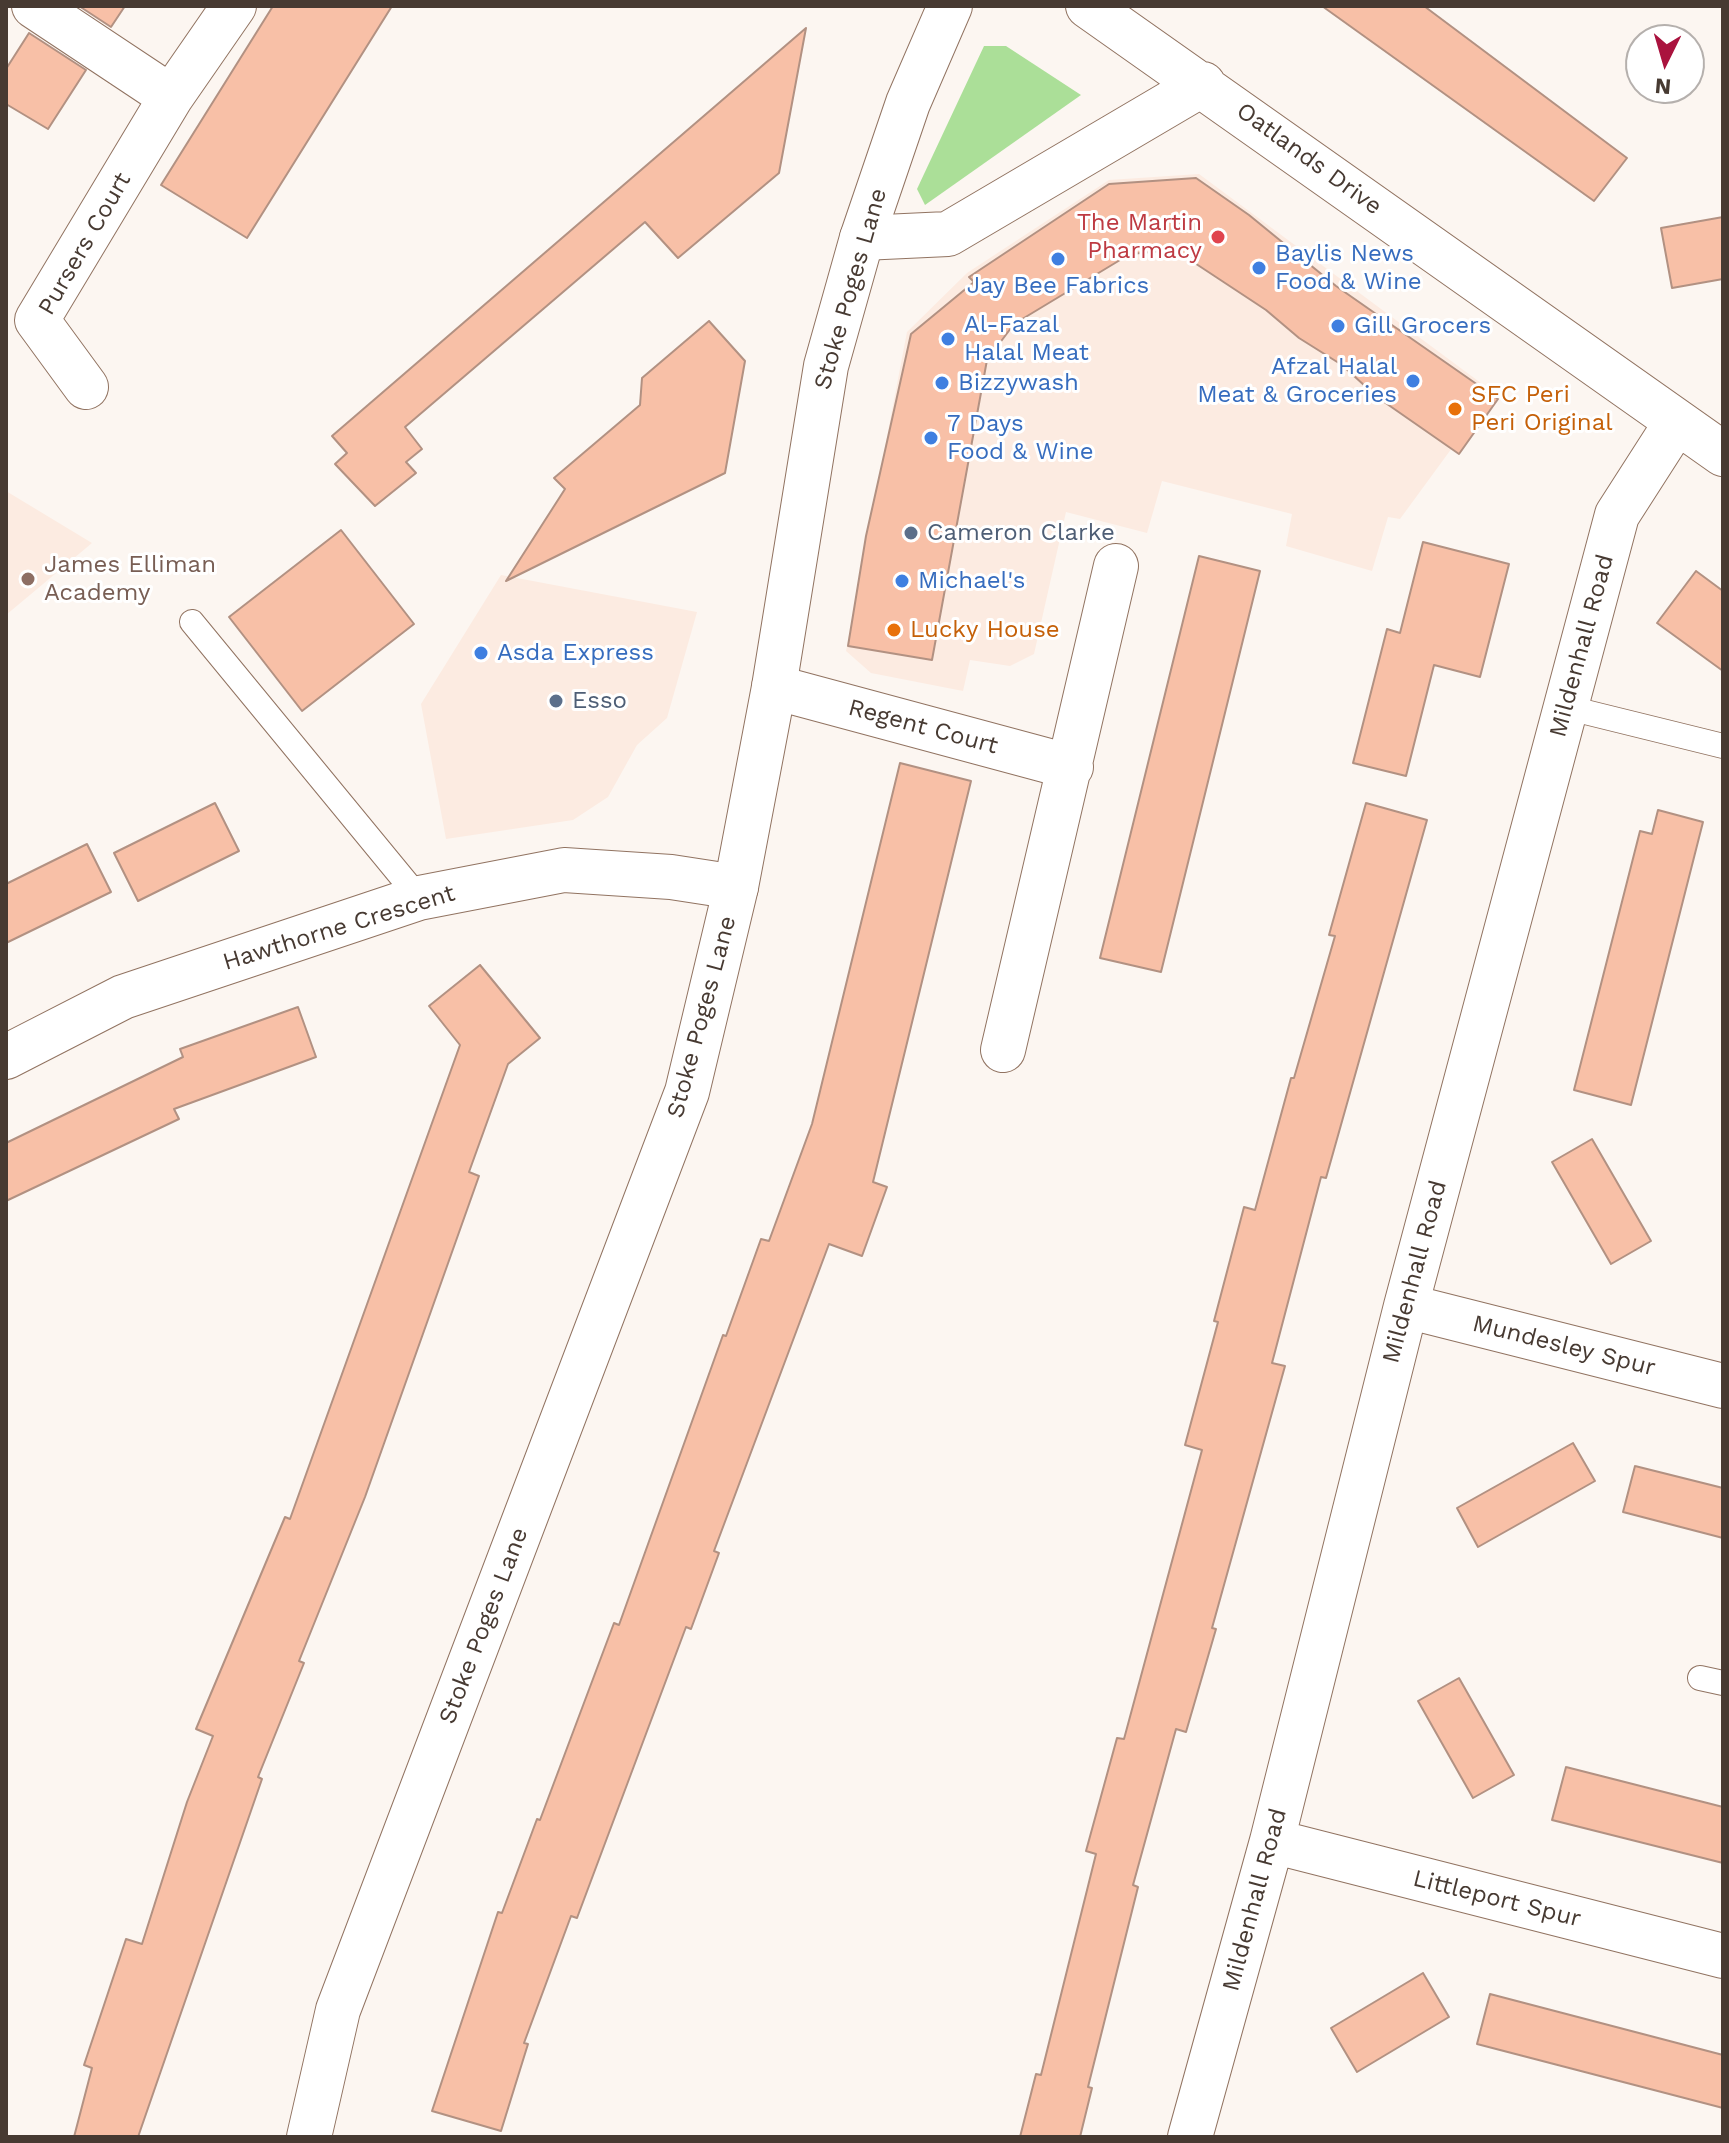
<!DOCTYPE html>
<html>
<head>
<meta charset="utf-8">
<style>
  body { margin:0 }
  #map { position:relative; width:1729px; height:2143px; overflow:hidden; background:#fcf6f1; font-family:"Work Sans",sans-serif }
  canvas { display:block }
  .frame { position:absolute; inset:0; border:8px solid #473a32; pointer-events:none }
  .north { position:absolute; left:1625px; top:24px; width:80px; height:80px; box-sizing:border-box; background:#fff; border:2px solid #b5b0ad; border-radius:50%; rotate:185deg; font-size:22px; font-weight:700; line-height:32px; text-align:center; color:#473a32 }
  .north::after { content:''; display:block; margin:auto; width:28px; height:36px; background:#aa133e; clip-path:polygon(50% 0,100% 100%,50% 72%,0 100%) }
</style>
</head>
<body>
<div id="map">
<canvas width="1729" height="2143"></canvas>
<div class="frame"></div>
<div class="north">N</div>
</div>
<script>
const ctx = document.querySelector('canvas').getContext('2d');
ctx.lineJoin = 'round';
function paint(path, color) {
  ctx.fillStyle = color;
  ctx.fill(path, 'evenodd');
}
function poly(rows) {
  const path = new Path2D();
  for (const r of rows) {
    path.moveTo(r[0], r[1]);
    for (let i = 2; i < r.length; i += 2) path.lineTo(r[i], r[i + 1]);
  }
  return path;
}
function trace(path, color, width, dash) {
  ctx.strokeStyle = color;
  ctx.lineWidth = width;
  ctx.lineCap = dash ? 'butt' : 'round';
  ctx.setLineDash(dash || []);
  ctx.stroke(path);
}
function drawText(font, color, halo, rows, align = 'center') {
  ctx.font = font + ' "Work Sans",sans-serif';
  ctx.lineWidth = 6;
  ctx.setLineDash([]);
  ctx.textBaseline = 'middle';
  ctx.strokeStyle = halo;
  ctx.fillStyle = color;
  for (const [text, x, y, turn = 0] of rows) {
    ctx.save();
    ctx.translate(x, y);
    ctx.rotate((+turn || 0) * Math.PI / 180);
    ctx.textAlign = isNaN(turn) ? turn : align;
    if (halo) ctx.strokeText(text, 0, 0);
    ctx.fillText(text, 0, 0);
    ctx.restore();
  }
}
const built = poly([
  [1199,174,1493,392,1400,519,1388,517,1372,571,1286,546,1292,514,1162,481,1147,533,1066,512,1034,654,1010,666,970,660,963,691,871,673,846,651,907,332,967,273,1109,180],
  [6,491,92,543,6,615],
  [501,575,697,612,667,718,637,745,608,797,573,820,446,839,421,704]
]);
const green = poly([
  [984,46,1006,46,1081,95,925,205,917,189]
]);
const building = poly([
  [79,6,125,6,111,27,79,6],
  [273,6,392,6,247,238,161,185,273,6],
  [1322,6,1424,6,1627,158,1594,201,1322,6],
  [806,28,779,173,678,258,645,222,405,427,422,449,406,462,416,473,375,506,335,464,347,453,332,436,806,28],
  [29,33,86,70,48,129,6,104,6,69,29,33],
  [1196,178,1249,215,1336,286,1498,399,1459,454,1377,397,1342,365,1299,338,1266,310,1175,250,1130,254,1014,324,987,360,932,660,848,646,866,536,911,334,974,282,969,277,1109,184,1196,178],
  [1723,217,1723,279,1672,288,1661,228,1723,217],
  [709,321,745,361,725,473,506,581,565,489,554,478,640,405,642,378,709,321],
  [341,530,414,624,302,711,229,617,341,530],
  [1423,542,1509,564,1480,677,1434,665,1406,776,1353,763,1387,629,1400,633,1423,542],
  [1199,556,1260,571,1161,972,1100,958,1199,556],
  [1696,571,1723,591,1723,671,1657,623,1696,571],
  [900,763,971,781,873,1182,887,1187,862,1256,829,1244,714,1551,719,1553,691,1629,686,1627,577,1918,571,1916,524,2043,528,2044,501,2131,432,2111,498,1912,502,1913,537,1819,540,1820,614,1623,619,1625,723,1335,726,1336,761,1239,769,1241,812,1124,900,763],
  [215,803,239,851,138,901,114,853,215,803],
  [1366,803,1427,820,1326,1178,1321,1177,1272,1363,1285,1366,1212,1628,1216,1629,1186,1732,1176,1729,1133,1885,1138,1887,1088,2087,1092,2088,1080,2137,1020,2137,1036,2074,1041,2075,1096,1854,1086,1851,1117,1738,1124,1739,1202,1450,1185,1445,1218,1322,1214,1321,1244,1207,1255,1210,1291,1078,1294,1078,1335,936,1329,935,1366,803],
  [1658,810,1703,822,1631,1105,1574,1090,1640,831,1652,834,1658,810],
  [87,844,111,892,6,943,6,884,87,844],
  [480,965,540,1038,508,1064,469,1172,479,1176,365,1497,299,1661,304,1663,258,1777,262,1779,138,2137,74,2137,92,2068,84,2065,126,1939,142,1944,187,1802,213,1736,196,1729,285,1517,290,1519,460,1045,429,1006,480,965],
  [298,1007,316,1057,174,1109,179,1119,6,1201,6,1143,183,1057,180,1049,298,1007],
  [1592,1139,1651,1241,1611,1264,1552,1162,1592,1139],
  [1573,1443,1595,1481,1478,1547,1457,1508,1573,1443],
  [1635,1466,1723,1488,1723,1538,1623,1512,1635,1466],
  [1459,1678,1514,1775,1473,1798,1418,1701,1459,1678],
  [1566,1767,1723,1807,1723,1863,1552,1820,1566,1767],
  [1423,1973,1449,2017,1357,2072,1331,2028,1423,1973],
  [1490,1994,1723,2055,1723,2108,1477,2044,1490,1994]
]);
const lane = poly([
  [192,622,419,898],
  [1565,707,1723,746],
  [1700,1678,1723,1683]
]);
const street = poly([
  [34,6,171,97],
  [1088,6,1723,454],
  [862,238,948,234,1203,84],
  [86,387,37,320,171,97,234,6],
  [774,687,1071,767],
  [1003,1050,1116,566],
  [6,1057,123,997,419,898,564,870,671,877,736,887],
  [1406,1306,1723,1386],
  [1272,1841,1723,1956],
  [1190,2137,1272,1841,1406,1306,1617,515,1676,423]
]);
const secondary = poly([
  [309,2137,338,2010,687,1092,736,887,774,687,826,366,862,238,908,103,950,6]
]);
const markers = [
  [1218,237,8,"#e0444e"],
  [1058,259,8,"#3f7fe0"],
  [1259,268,8,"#3f7fe0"],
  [1338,326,8,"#3f7fe0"],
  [948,339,8,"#3f7fe0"],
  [1413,381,8,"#3f7fe0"],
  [942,383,8,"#3f7fe0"],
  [1455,409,8,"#e8710a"],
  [931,438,8,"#3f7fe0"],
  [911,533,8,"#5c6f8a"],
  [28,579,8,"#8d6e63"],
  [902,581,8,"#3f7fe0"],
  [894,630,8,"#e8710a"],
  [481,653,8,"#3f7fe0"],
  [556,701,8,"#5c6f8a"]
];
const streetNames = [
  ["Oatlands Drive",1309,159,36],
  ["Pursers Court",85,244,-60],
  ["Stoke Poges Lane",851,289,-74],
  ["Mildenhall Road",1582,646,-75],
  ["Regent Court",923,727,15],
  ["Hawthorne Crescent",339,928,-17],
  ["Stoke Poges Lane",702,1017,-75],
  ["Mildenhall Road",1415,1272,-75],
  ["Mundesley Spur",1564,1346,14],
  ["Stoke Poges Lane",484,1626,-69],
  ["Littleport Spur",1497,1899,14],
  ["Mildenhall Road",1255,1900,-75]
];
const healthNames = [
  ["The Martin",1202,223],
  ["Pharmacy",1202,251]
];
const shopNames = [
  ["Baylis News",1275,254],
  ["Food & Wine",1275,282],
  ["Jay Bee Fabrics",1058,286,"center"],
  ["Al-Fazal",964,325],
  ["Halal Meat",964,353],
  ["Gill Grocers",1354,326],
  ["Afzal Halal",1397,367,"right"],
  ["Meat & Groceries",1397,395,"right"],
  ["Bizzywash",958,383],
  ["7 Days",947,424],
  ["Food & Wine",947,452],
  ["Michael's",918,581],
  ["Asda Express",497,653]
];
const foodNames = [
  ["SFC Peri",1471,395],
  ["Peri Original",1471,423],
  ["Lucky House",910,630]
];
const serviceNames = [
  ["Cameron Clarke",927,533],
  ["Esso",572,701]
];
const educationNames = [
  ["James Elliman",44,565],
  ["Academy",44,593]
];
paint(built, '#fcebe1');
paint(green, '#abdf98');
paint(building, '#f8c0a7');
trace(building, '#b29182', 2);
trace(lane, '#917361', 26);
trace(street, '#917361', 46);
trace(secondary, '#917361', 46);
trace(lane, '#fff', 24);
trace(street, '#fff', 44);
trace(secondary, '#fff', 44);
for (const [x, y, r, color] of markers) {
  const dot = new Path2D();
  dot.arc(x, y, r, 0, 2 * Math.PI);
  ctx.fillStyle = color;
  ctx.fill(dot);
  trace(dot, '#fff', 3);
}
drawText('24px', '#473a32', '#fff', streetNames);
drawText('24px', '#be3a42', '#fff', healthNames, 'right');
drawText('24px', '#366cbe', '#fff', shopNames, 'left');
drawText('24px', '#c56008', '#fff', foodNames, 'left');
drawText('24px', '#4e5e75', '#fff', serviceNames, 'left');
drawText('24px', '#785e54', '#fff', educationNames, 'left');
</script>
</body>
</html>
